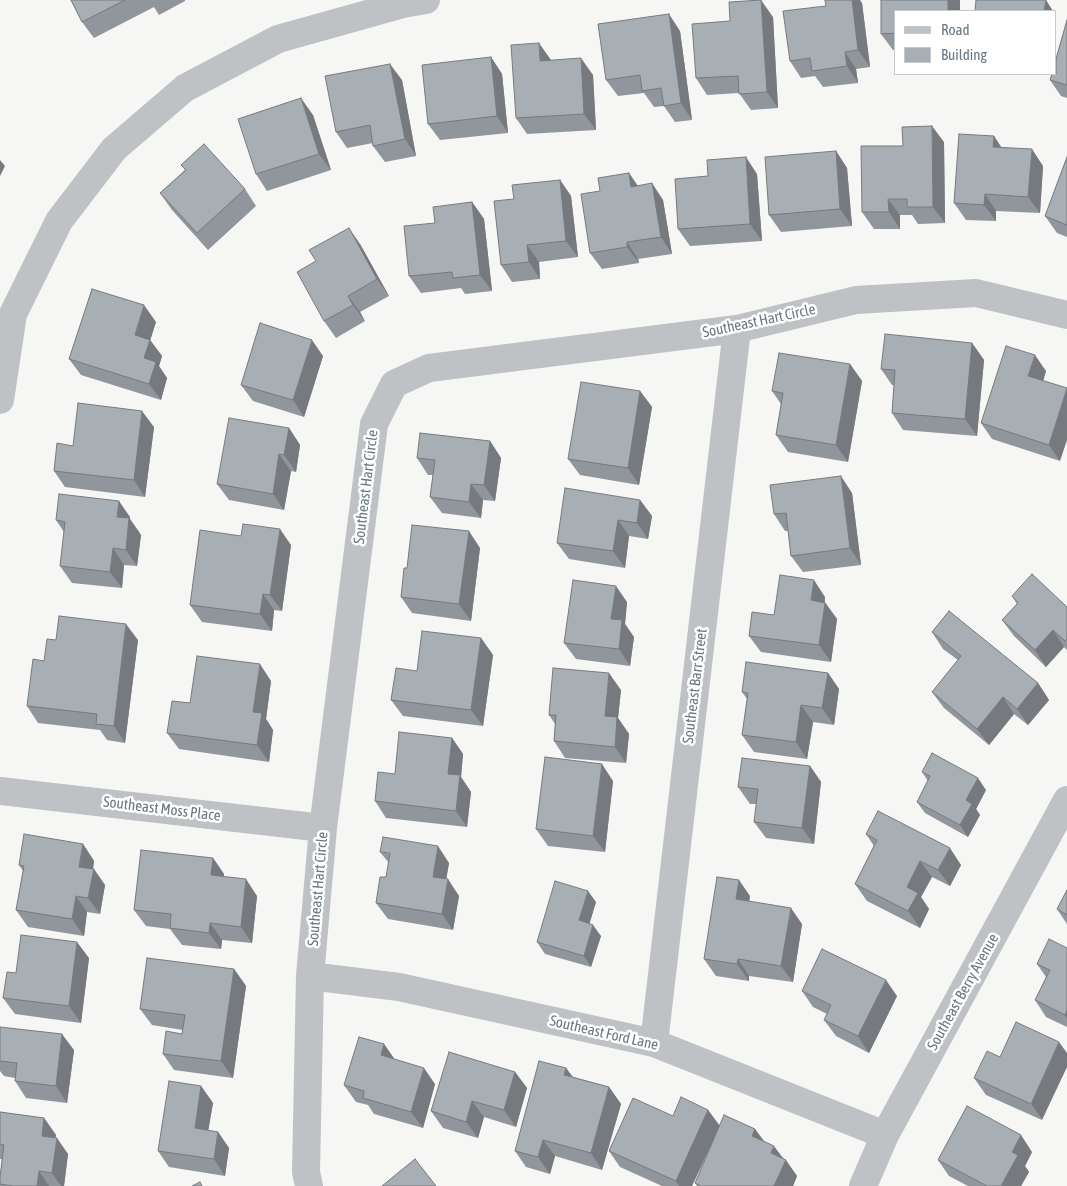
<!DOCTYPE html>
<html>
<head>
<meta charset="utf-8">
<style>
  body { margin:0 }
  #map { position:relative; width:1067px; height:1186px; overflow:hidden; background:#f6f6f4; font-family:"Asap Condensed",sans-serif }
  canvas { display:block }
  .legend { position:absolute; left:894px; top:10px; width:162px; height:65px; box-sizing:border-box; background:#fff; border:1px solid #c3c9cd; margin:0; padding:6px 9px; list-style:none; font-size:15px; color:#687882 }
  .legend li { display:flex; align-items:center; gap:10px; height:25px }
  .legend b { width:25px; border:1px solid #c3c9cd }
</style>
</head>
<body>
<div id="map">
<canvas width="1067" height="1186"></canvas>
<ul class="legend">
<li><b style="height:6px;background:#bec2c5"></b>Road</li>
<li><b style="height:14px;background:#a8afb4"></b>Building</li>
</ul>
</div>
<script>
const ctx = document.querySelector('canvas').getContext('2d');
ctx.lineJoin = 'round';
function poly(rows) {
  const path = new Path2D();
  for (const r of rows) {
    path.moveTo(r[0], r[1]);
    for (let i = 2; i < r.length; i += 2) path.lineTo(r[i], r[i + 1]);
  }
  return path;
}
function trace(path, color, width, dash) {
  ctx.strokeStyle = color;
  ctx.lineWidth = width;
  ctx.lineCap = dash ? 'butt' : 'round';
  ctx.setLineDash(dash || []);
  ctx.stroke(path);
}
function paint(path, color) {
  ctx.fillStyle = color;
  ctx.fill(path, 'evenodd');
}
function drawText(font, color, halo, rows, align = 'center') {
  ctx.font = font + ' "Asap Condensed",sans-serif';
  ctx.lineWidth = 5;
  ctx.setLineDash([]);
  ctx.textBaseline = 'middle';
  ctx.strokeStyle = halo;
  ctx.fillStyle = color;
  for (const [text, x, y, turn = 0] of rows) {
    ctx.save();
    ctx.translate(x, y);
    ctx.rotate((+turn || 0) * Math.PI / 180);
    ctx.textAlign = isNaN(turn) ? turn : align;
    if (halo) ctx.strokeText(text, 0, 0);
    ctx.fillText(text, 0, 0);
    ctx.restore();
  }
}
const minor = poly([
  [0,400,13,314,59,221,114,149,185,88,278,39,403,4,426,0],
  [0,791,323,828],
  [310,976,399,987,654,1043,885,1135],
  [654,1043,737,329],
  [309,1186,306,1172,310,976,323,828,374,424,394,384,429,368,737,329,856,300,976,293,1067,315],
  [863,1186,885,1135,1067,800]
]);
const wall = poly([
  [71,0,185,0,185,1,159,15,154,7,94,38,82,22],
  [862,3,870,67,856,69,858,83,823,87,815,76,801,78,790,61],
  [896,11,896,50,893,50,881,34],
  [773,17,778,108,751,110,739,93,707,95,696,78,730,21],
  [1067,20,1067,98,1061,96,1050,80],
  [680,31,692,120,675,122,664,106,654,107,644,93,618,96,606,80],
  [491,57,502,74,508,133,440,140,428,124],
  [551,60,593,75,596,130,527,134,516,118],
  [402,80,416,156,385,162,373,146,373,143,347,148,336,132],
  [313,115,331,170,267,191,256,174],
  [994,136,1001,147,1043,166,1040,213,996,211,996,221,966,220,954,203],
  [944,142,945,223,918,224,912,215,900,215,900,229,874,229,862,212,903,146],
  [836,151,847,168,852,226,781,232,769,215],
  [1067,157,1067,237,1057,233,1045,216],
  [181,165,245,189,256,206,208,250,172,210,160,193,185,170],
  [629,173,637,185,663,200,672,254,638,259,639,263,602,269,590,253,600,191],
  [757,174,762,241,690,246,678,229],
  [560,180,571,196,578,257,539,262,540,279,512,282,501,265,514,199],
  [472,202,484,219,492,291,465,294,461,288,421,293,409,276,435,223],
  [360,244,389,296,360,312,365,321,336,338,324,321],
  [156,322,150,340,162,356,159,366,167,378,161,400,81,375,69,359],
  [972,343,984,360,977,436,903,430,892,413,894,385,892,385,881,369],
  [323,356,304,417,253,401,241,385],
  [850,364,862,381,848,462,788,452,776,435,781,404,772,391],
  [1046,371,1043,381,1060,461,992,439,981,423],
  [640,391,652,407,639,485,580,475,568,459],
  [154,427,145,497,65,487,54,471,73,446],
  [289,428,300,445,296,472,291,471,284,510,229,500,217,484],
  [490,441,501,458,495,501,483,500,481,518,442,513,430,497,433,475,428,475,417,458],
  [852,493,861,565,803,572,791,556,788,531,785,531,774,514],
  [640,500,652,516,648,539,629,536,625,568,569,559,557,543],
  [130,517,130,519,141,535,137,566,124,565,122,588,72,583,60,566,64,532,56,520],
  [291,545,282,611,274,610,272,631,202,622,190,605],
  [480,548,471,621,412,613,401,597,407,568],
  [1012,596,1067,607,1067,650,1064,647,1046,667,1014,636,1002,620,1017,604],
  [825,597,825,602,837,619,831,662,761,652,749,636,774,615],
  [627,602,625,624,634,637,630,666,576,659,564,643],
  [932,632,1038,683,1049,700,1028,725,1014,714,989,745,944,708,932,692,958,660,943,649],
  [481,638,493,655,483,726,403,716,391,700,417,671],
  [56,640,138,640,125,743,107,740,100,730,38,723,27,706,44,661],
  [828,673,839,689,834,725,813,722,807,759,754,752,742,735,747,699,742,692],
  [271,681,266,719,273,730,269,762,179,749,167,733,190,703],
  [621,690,618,718,629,734,626,763,565,758,554,741,555,724,549,715],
  [452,738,463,754,461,777,471,792,467,827,386,818,375,801,395,774],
  [810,766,821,782,814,844,766,838,754,822,757,804,750,804,738,787],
  [922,772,986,790,976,809,980,815,968,837,925,813,917,802,928,781],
  [613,781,605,852,548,846,536,829],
  [866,834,961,865,950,886,932,877,921,897,929,909,920,928,867,901,855,884,874,846],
  [83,844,94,861,93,869,105,885,100,914,87,912,84,936,28,927,16,910,23,871,19,865],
  [380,852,449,863,446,879,459,896,453,930,388,919,376,903,386,877,389,863],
  [213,858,224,874,224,877,257,896,252,943,222,940,221,949,182,945,170,929,146,926,134,910],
  [1067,890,1067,924,1057,909],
  [750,896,749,901,802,924,793,982,749,976,749,981,716,976,704,959],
  [596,902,589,924,601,936,591,967,545,954,537,942],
  [1067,948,1067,1027,1046,1017,1035,1000,1046,977,1037,964],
  [89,958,81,1023,15,1014,3,998,16,973],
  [234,969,246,986,233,1078,174,1070,163,1054,182,1034,183,1030,152,1025,140,1009],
  [802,991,897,996,869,1053,836,1036,824,1020,827,1014,813,1007],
  [0,1027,74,1050,67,1103,26,1098,15,1081,15,1078,4,1076,0,1071],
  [384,1044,395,1060,435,1084,423,1128,374,1114,368,1105,356,1102,344,1085],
  [1000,1057,1042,1120,986,1095,974,1078],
  [566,1068,573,1077,609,1087,621,1104,602,1170,555,1156,550,1174,526,1167,515,1151],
  [515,1072,527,1088,516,1127,484,1117,478,1138,443,1128,431,1111],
  [201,1086,213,1103,208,1130,218,1132,229,1148,225,1176,169,1167,158,1151],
  [708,1110,719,1126,755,1129,763,1141,783,1158,797,1176,793,1186,697,1186,695,1183,716,1133,692,1186,662,1186,620,1167,609,1151,673,1116],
  [0,1112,44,1118,56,1135,55,1138,68,1154,64,1186,0,1186,0,1177,2,1159,0,1159],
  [1032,1152,1025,1166,1029,1172,1021,1186,968,1186,949,1176,938,1160]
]);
const shadedWall = poly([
  [761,0,773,17,778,108,767,92],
  [852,0,860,0,862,3,870,67,858,50],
  [948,0,960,0,960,11,948,11],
  [1046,0,1053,11,1044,11],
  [669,14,680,31,692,120,681,103],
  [539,43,551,60,552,77,540,61],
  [845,52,856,69,858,83,847,66],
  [491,57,502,74,508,133,497,116],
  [581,58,593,75,596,130,584,114],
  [390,64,402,80,416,156,405,139],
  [301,98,313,115,331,170,319,154],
  [932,126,944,142,945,223,933,207],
  [994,136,1005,153,993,147],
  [1032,149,1043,166,1040,213,1028,197],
  [836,151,847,168,852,226,840,209],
  [746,157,757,174,762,241,750,224],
  [0,160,5,166,0,176],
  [629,173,640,189,631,187],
  [560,180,571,196,578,257,566,241],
  [652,183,663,200,672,254,661,237],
  [985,194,996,211,996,221,984,205],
  [888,199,900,215,900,229,889,212],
  [472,202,484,219,492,291,480,275],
  [349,228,360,244,389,296,377,279],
  [627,242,638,259,639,263,627,247],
  [527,245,539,262,540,279,529,262],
  [348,296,360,312,365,321,353,305],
  [144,305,156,322,150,341,150,340,162,356,159,366,167,378,161,400,149,384,135,335],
  [312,340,323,356,304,417,293,400],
  [972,343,984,360,977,436,965,419],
  [1035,355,1046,371,1040,392,1028,376],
  [850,364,862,381,848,462,836,445],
  [1067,388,1067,440,1060,461,1049,445],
  [640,391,652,407,639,485,628,468],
  [142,411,154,427,145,497,134,480],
  [289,428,300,445,296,472,284,455],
  [490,441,501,458,495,501,484,485],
  [279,454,291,471,284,510,273,494],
  [841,476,852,493,861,565,850,548],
  [471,484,483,500,481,518,469,502],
  [640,500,652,516,648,539,637,523],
  [119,501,130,517,130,519,141,535,137,566,126,550,117,517],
  [618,520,629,536,625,568,613,551],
  [280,529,291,545,282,611,270,595],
  [469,531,480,548,471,621,459,604],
  [113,548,124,565,122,588,110,572],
  [814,580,825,597,823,617,811,600],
  [616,586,627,602,625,624,634,637,630,666,619,649,611,619],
  [263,594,274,610,272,631,260,614],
  [825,603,837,619,831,662,819,645],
  [126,624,138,640,125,743,114,726],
  [1053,630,1064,647,1046,667,1035,650],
  [481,638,493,655,483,726,471,710],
  [260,664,271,681,266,719,273,730,269,762,257,745,253,712],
  [609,673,621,690,618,718,629,734,626,763,615,747,605,716],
  [828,673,839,689,834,725,822,708],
  [1038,683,1049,700,1028,725,1017,709],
  [1003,697,1014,714,989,745,977,729],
  [801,705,813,722,807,759,796,742],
  [452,738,463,754,461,777,471,792,467,827,456,811,448,774],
  [602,764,613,781,605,852,593,836],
  [810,766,821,782,814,844,802,828],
  [978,778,986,790,976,809,980,815,968,837,960,825,966,800],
  [83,844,94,861,91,883,79,867],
  [438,846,449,863,444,893,433,877],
  [950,848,961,865,950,886,938,870],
  [213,858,224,874,222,891,211,875],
  [920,861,932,877,921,897,929,909,920,928,908,911,907,887],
  [94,869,105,885,100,914,88,898],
  [246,879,257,896,252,943,241,927],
  [448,879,459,896,453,930,442,914],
  [739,880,750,896,747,916,736,899],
  [588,891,596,902,587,932,579,920],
  [76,896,87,912,84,936,72,919],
  [791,908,802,924,793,982,781,966],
  [210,923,222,940,221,949,209,933],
  [593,925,601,936,591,967,584,956],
  [77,942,89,958,81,1023,69,1006],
  [738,959,749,976,749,981,737,964],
  [234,969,246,986,233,1078,221,1061],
  [886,980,897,996,869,1053,858,1036],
  [1067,1010,1067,1019,1065,1015],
  [62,1034,74,1050,67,1103,56,1086],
  [1059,1042,1067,1053,1067,1067,1042,1120,1031,1104],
  [384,1044,395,1060,381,1055],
  [424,1068,435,1084,423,1128,411,1112],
  [566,1068,578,1085,564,1075],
  [515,1072,527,1088,516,1127,504,1110],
  [201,1086,213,1103,206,1144,195,1128],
  [609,1087,621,1104,602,1170,591,1153],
  [472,1101,484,1117,478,1138,466,1122],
  [708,1110,720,1126,692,1186,679,1186,676,1181],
  [44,1118,56,1135,53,1152,42,1136],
  [755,1129,767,1145,752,1136],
  [218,1132,229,1148,225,1176,214,1159],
  [1021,1135,1032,1152,1025,1166,1029,1172,1021,1186,1001,1186,1012,1152],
  [57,1138,68,1154,64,1186,61,1186,52,1173],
  [543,1140,555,1156,550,1174,538,1157],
  [774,1146,785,1161,786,1160,797,1176,793,1186,774,1186,771,1153],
  [39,1171,49,1186,37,1186]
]);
const building = poly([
  [71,0,125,0,82,22,71,0],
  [761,0,767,92,739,94,738,76,696,78,692,24,730,21,729,2,761,0],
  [825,0,852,0,858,50,845,52,847,66,812,71,810,58,790,61,783,11,826,6,825,0],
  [881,0,948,0,948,11,896,11,896,33,881,34,881,0],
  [976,0,1046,0,1044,11,975,11,976,0],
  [669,14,681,103,664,106,661,88,642,91,640,75,606,80,598,24,669,14],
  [1067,20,1067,85,1050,80,1052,74,1056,74,1056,59,1067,20],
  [539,43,540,61,581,58,584,114,516,118,511,45,539,43],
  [491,57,497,116,428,124,422,65,491,57],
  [390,64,405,139,373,146,370,125,336,132,325,76,390,64],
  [301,98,319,154,256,174,238,119,301,98],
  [932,126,933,207,907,207,907,199,888,199,889,212,862,212,861,146,903,146,902,127,932,126],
  [959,134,994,136,993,147,1032,149,1028,197,985,194,984,205,954,203,959,134],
  [204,144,245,189,197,233,160,193,186,170,181,165,204,144],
  [836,151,840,209,769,215,765,157,836,151],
  [746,157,750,224,678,229,675,179,708,176,707,160,746,157],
  [1067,157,1067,225,1045,216,1067,157],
  [629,173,631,187,652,183,661,237,627,242,627,247,590,253,581,194,600,191,598,178,629,173],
  [560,180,566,241,527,245,529,262,501,265,494,201,514,199,512,185,560,180],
  [472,202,480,275,453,278,452,272,409,276,404,226,435,223,433,207,472,202],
  [349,228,377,279,348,296,353,305,324,321,297,272,316,261,309,250,349,228],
  [92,289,144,305,135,335,150,340,144,358,156,362,149,384,69,359,92,289],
  [260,323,312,340,293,400,241,385,260,323],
  [885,334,972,343,965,419,892,413,895,370,881,369,885,334],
  [1006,346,1035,355,1028,376,1067,388,1049,445,981,423,1006,346],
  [779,353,850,364,836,445,776,435,783,393,772,391,779,353],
  [581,382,640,391,628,468,568,459,581,382],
  [78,403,142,411,134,480,54,471,57,443,73,446,78,403],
  [229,418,289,428,284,455,279,454,273,494,217,484,229,418],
  [420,433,490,441,484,485,471,484,469,502,430,497,435,460,417,458,420,433],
  [841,476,850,548,791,556,786,513,774,514,770,485,841,476],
  [565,488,640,500,637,523,618,520,613,551,557,543,565,488],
  [59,494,119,501,117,517,129,518,126,550,113,548,110,572,60,566,65,522,56,520,59,494],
  [243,524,280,529,270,595,263,594,260,614,190,605,200,530,241,536,243,524],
  [412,525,469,531,459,604,401,597,404,568,407,568,412,525],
  [1032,574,1067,607,1067,639,1065,641,1053,630,1035,650,1002,620,1018,603,1012,596,1032,574],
  [780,575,814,580,811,600,825,603,819,645,749,636,752,612,774,615,780,575],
  [573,580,616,586,611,619,622,620,619,649,564,643,573,580],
  [949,611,1038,683,1017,709,1003,697,977,729,932,692,961,656,932,632,949,611],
  [59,616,126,624,114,726,96,724,97,714,27,706,33,659,44,661,47,639,56,640,59,616],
  [422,631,481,638,471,710,391,700,396,668,417,671,422,631],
  [197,656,260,664,253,712,262,713,257,745,167,733,172,701,190,703,197,656],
  [746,662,828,673,822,708,801,705,796,742,742,735,748,693,742,692,746,662],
  [553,668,609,673,605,716,617,717,615,747,554,741,556,715,549,715,553,668],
  [399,732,452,738,448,774,460,775,456,811,375,801,378,772,395,774,399,732],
  [932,753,978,778,966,800,972,804,960,825,917,802,930,776,922,772,932,753],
  [545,757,602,764,593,836,536,829,545,757],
  [742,758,810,766,802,828,754,822,758,789,738,787,742,758],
  [878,811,950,848,938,870,920,861,907,887,918,893,908,911,855,884,877,840,866,834,878,811],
  [24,834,83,844,79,867,94,869,88,898,76,896,72,919,16,910,24,866,19,865,24,834],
  [383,837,438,846,433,877,448,879,442,914,376,903,380,877,386,877,390,853,380,852,383,837],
  [141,850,213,858,211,875,246,879,241,927,210,923,209,933,170,928,171,914,134,910,141,850],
  [717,877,739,880,736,899,791,908,781,966,738,959,737,964,704,959,717,877],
  [555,881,588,891,579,920,593,925,584,956,537,942,555,881],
  [1067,890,1067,915,1057,909,1067,890],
  [21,935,77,942,69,1006,3,998,7,972,16,973,21,935],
  [1049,939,1067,948,1067,1010,1065,1015,1035,1000,1050,970,1037,964,1049,939],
  [822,949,886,980,858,1036,824,1020,831,1005,802,991,822,949],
  [147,958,234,969,221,1061,163,1054,166,1031,182,1034,185,1015,140,1009,147,958],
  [1016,1022,1059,1042,1031,1104,974,1078,987,1051,1000,1057,1016,1022],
  [0,1027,62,1034,56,1086,15,1081,17,1063,0,1061,0,1027],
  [359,1037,384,1044,381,1055,424,1068,411,1112,363,1098,364,1091,344,1085,359,1037],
  [449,1052,515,1072,504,1110,472,1101,466,1122,431,1111,449,1052],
  [539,1061,566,1068,564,1075,609,1087,591,1153,543,1140,538,1157,515,1151,539,1061],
  [169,1081,201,1086,195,1128,218,1132,214,1159,158,1151,169,1081],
  [681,1097,708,1110,676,1181,609,1151,633,1098,673,1116,681,1097],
  [967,1106,1021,1135,1012,1152,1018,1155,1001,1186,987,1186,938,1160,967,1106],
  [0,1112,44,1118,42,1136,57,1138,52,1173,39,1171,37,1186,13,1186,0,1184,0,1177,4,1145,0,1144,0,1112],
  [724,1115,755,1129,752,1136,774,1146,771,1153,786,1160,774,1186,701,1186,695,1183,724,1115],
  [415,1159,436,1186,382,1186,415,1159],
  [200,1182,202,1186,192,1186,200,1182]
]);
const streetNames = [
  ["Southeast Hart Circle",759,321,-12],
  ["Southeast Hart Circle",366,487,-83],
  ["Southeast Barr Street",695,686,-83],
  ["Southeast Moss Place",162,809,7],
  ["Southeast Hart Circle",318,889,-85],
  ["Southeast Berry Avenue",963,992,-61],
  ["Southeast Ford Lane",604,1033,13]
];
trace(minor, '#bec2c5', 28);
paint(wall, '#90969b');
paint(shadedWall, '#767a7e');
paint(building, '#a8afb4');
trace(building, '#767a7e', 1);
drawText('15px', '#687882', '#fff', streetNames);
</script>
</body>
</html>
